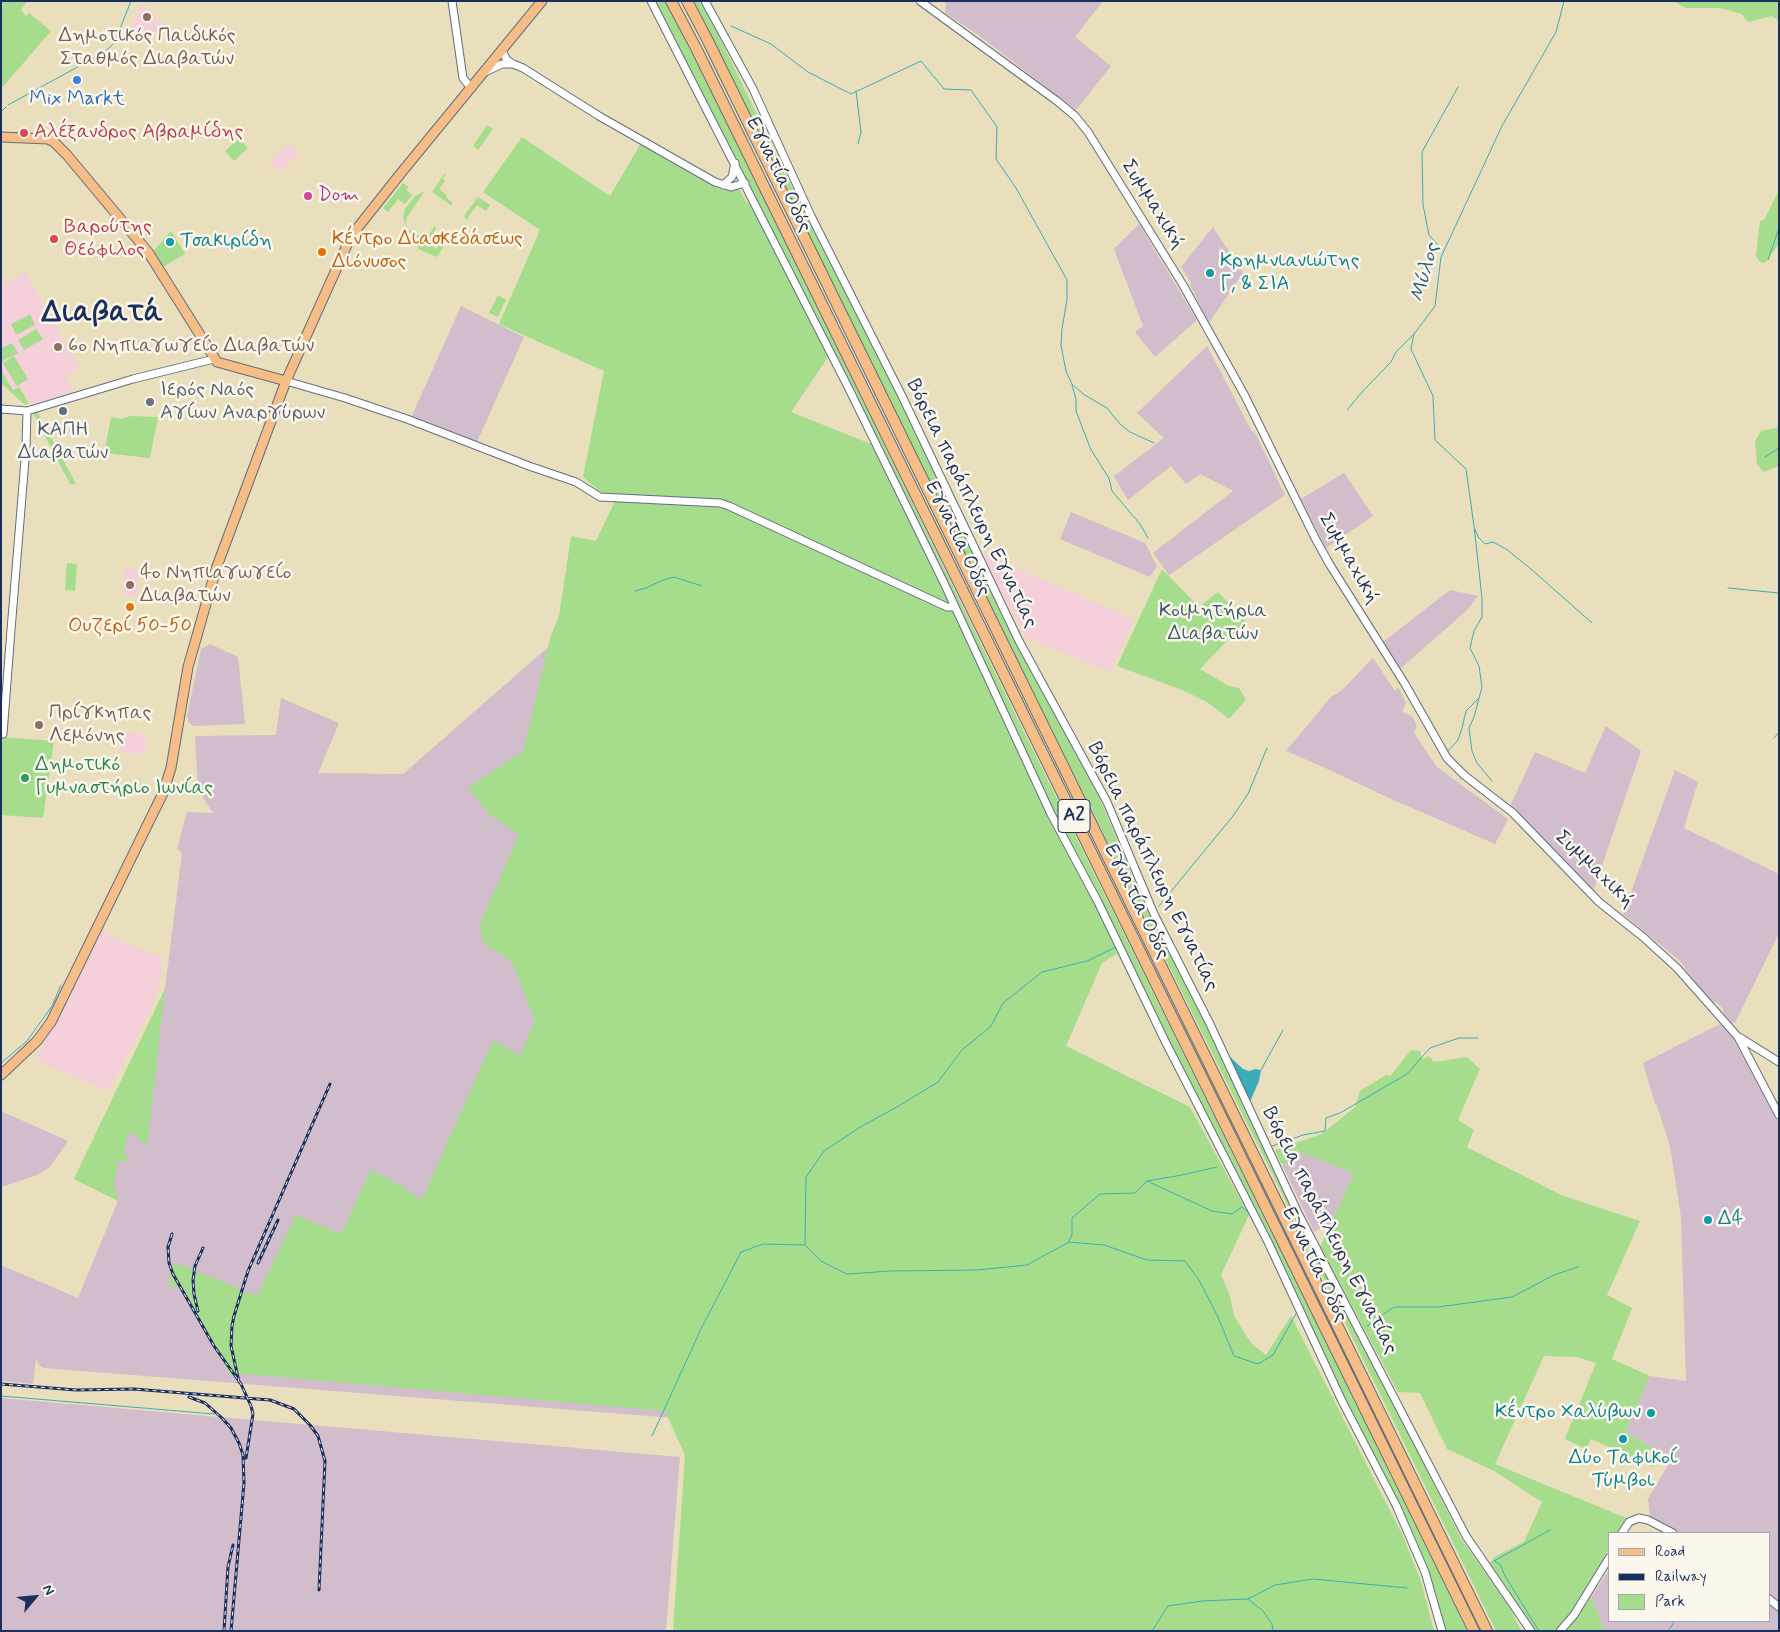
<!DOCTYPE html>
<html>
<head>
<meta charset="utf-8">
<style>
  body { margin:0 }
  #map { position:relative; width:1780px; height:1632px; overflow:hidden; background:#e9dfbc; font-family:Mynerve,sans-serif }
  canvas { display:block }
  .frame { position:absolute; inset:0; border:2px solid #1b2f5e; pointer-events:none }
  .legend { position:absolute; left:1608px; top:1532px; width:162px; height:90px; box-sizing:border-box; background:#fbf7ec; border:1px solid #a1a7b3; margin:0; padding:6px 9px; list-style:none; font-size:15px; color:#1b2f5e }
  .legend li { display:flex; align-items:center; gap:10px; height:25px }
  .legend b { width:25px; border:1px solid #a1a7b3 }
  .north { position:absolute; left:10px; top:1572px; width:50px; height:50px; -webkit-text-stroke:4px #fbf7ec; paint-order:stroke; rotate:62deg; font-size:14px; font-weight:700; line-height:20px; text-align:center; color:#1b2f5e }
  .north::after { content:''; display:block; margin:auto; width:18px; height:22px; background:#1b2f5e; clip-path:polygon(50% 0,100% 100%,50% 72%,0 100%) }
</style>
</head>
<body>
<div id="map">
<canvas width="1780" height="1632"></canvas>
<div class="frame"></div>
<ul class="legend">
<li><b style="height:6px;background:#f6be86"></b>Road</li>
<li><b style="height:6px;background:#1b2f5e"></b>Railway</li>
<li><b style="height:14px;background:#a6dd8d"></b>Park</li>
</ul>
<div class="north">N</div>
</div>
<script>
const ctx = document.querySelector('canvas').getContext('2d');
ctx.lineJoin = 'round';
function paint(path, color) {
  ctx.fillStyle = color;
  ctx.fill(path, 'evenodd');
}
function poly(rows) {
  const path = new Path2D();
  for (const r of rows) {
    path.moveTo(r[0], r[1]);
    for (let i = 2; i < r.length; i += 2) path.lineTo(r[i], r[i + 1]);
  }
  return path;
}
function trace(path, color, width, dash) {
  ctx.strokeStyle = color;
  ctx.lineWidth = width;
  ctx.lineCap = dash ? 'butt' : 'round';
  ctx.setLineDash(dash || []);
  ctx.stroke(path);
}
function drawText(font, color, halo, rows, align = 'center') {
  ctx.font = font + ' Mynerve,sans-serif';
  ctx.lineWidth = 5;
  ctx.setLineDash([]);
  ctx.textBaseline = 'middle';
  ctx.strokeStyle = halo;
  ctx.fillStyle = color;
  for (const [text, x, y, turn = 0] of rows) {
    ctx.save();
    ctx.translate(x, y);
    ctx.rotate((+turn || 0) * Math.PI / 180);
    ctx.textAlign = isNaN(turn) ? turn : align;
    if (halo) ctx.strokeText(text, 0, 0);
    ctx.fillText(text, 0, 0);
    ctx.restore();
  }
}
const built = poly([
  [141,4,176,32,159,31,137,36,126,41],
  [289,144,299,155,278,173,269,162],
  [25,272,79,368,65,376,73,390,65,396,41,404,30,403,20,386,14,389,1,369,1,286],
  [980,553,1134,619,1110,672,1026,638],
  [125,568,139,570,136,596,122,595],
  [122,732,146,734,145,754,120,752],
  [102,932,162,958,161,979,150,1012,108,1091,35,1060]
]);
const industrial = poly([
  [943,1,1103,1,1075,37,1111,66,1076,110,977,34,945,13,946,4],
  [1139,224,1197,320,1155,357,1135,332,1143,326,1114,249],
  [1213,227,1243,273,1209,323,1190,285,1191,283,1181,267],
  [461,306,524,337,477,442,411,418],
  [1207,346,1252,432,1254,431,1285,495,1169,575,1153,553,1233,491,1200,474,1186,484,1171,466,1128,500,1114,476,1164,438,1137,413],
  [1344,473,1373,516,1326,548,1301,499],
  [1071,512,1145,543,1157,566,1150,577,1060,539],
  [1450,590,1478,596,1466,611,1400,669,1391,653,1383,642],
  [587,613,901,1436,44,1368,40,1366,36,1359,33,1384,1,1381,1,1265,78,1298,118,1201,74,1179,165,989,182,853,177,849,187,812,213,813,198,790,195,736,276,735,281,698,339,723,318,773,403,774],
  [210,644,238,657,245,724,194,726,189,723,187,716,201,649],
  [1373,658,1395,691,1398,687,1406,703,1402,712,1412,716,1417,726,1414,733,1437,767,1508,819,1495,844,1387,797,1321,766,1286,751,1331,697,1341,691],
  [1606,726,1641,751,1594,889,1592,889,1510,806,1535,752,1585,773],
  [1675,770,1698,782,1684,828,1779,874,1779,933,1735,1023,1731,1023,1723,1012,1723,1009,1716,1002,1711,1001,1690,976,1680,961,1623,914],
  [1720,1024,1735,1038,1779,1120,1779,1631,1605,1631,1591,1597,1609,1570,1609,1621,1769,1621,1769,1533,1660,1533,1662,1524,1650,1518,1648,1499,1677,1450,1671,1459,1625,1432,1650,1376,1686,1381,1681,1218,1670,1146,1656,1103,1655,1104,1643,1063],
  [1,1111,68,1141,49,1168,37,1175,1,1187],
  [1296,1153,1304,1153,1354,1173,1327,1233,1322,1228,1314,1232,1282,1164,1285,1164],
  [1,1398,680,1457,666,1631,1,1631]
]);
const green = poly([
  [1,1,27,1,21,10,26,16,29,13,51,31,1,89],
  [655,1,665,1,713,94,1020,724,1416,1524,1467,1631,1444,1631,1433,1591,1320,1351,1226,1158,1038,782,885,457,741,168],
  [691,1,699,1,708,14,823,250,894,386,956,520,1019,646,1099,797,1144,904,1216,1043,1332,1287,1423,1462,1460,1537,1510,1608,1521,1631,1496,1631,1289,1208,952,528,700,16],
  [1673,1,1779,1,1779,21,1772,16,1749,22,1741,14,1721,8,1686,8],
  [487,125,493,129,478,150,473,146],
  [522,137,610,196,641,143,719,189,740,190,746,202,751,205,828,357,791,412,871,444,933,569,1037,793,1120,952,1102,963,1066,1046,1190,1107,1249,1215,1221,1275,1230,1296,1234,1316,1251,1343,1266,1355,1291,1316,1403,1536,1421,1581,1434,1631,673,1631,685,1455,665,1411,246,1374,230,1376,184,1289,169,1286,172,1264,187,1267,257,1296,296,1215,341,1234,371,1170,398,1184,422,1200,493,1040,520,1056,535,1020,513,964,504,956,483,943,480,924,519,834,490,815,468,788,523,751,551,635,559,616,571,536,596,541,615,501,615,495,601,493,583,477,604,371,499,324,540,230,483,192],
  [239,138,248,148,234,161,225,151],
  [445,173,446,174,443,179,445,181,439,189,447,195,446,197,452,202,452,206,432,192],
  [403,183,408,187,406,190,412,195,405,204,398,199,388,212,383,208],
  [1779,190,1779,244,1765,263,1760,262,1756,256,1760,221,1764,220],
  [425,191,407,217,406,223,408,229,419,236,418,238,408,232,403,217,405,209,415,196],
  [478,197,490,205,486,211,477,205,466,220,464,216],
  [434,227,436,229,427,242,436,249,441,242,445,245,437,257,418,249,417,244,420,237,428,236],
  [171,231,185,254,161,268,152,253],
  [498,295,506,300,498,317,489,313],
  [30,314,35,325,16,335,11,324],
  [36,329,43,339,24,350,18,340],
  [12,343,18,353,1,362,1,348],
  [14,356,28,379,17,386,3,363],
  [1,370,13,390,19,387,29,403,25,405,1,383],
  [37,411,76,484,70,484,33,413],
  [130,416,158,417,150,458,104,453,111,417,122,419],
  [1779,427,1779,466,1763,472,1757,464,1755,442,1761,431],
  [67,563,77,564,75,591,65,590],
  [1162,569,1199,607,1218,592,1246,621,1200,669,1229,686,1239,688,1246,700,1229,719,1207,702,1182,690,1117,666],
  [1,737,54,741,43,818,1,815],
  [165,989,147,1147,133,1133,127,1136,124,1153,131,1162,118,1160,114,1183,118,1201,74,1179],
  [1182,1020,1482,1631,1479,1631,1179,1021],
  [1411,1050,1420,1051,1422,1059,1429,1056,1434,1062,1467,1057,1480,1069,1458,1120,1474,1130,1467,1147,1561,1195,1640,1221,1607,1295,1632,1308,1612,1359,1650,1376,1625,1432,1662,1454,1654,1467,1591,1439,1586,1449,1565,1439,1596,1363,1577,1357,1544,1356,1495,1464,1626,1518,1618,1533,1609,1533,1609,1549,1586,1590,1591,1597,1605,1631,1536,1631,1489,1564,1496,1556,1524,1542,1542,1502,1494,1471,1447,1449,1420,1393,1398,1392,1320,1247,1354,1173,1303,1153,1296,1153,1285,1164,1281,1164,1275,1150,1322,1134,1355,1107,1360,1091,1386,1075,1390,1076]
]);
const water = poly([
  [1230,1057,1243,1069,1249,1071,1255,1069,1261,1070,1259,1081,1249,1104,1229,1058]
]);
const stream = poly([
  [731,26,771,44,808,72,851,94,921,61,944,89,971,90,997,127,996,159,1016,188,1067,280,1067,300,1062,329,1061,345,1066,371,1072,384,1083,394,1107,408,1120,424,1130,432,1154,443],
  [116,39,131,1],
  [856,91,861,132,858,144],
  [8,105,105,52,113,44],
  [1,112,6,107],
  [1443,251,1429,235,1423,205,1422,152,1458,87],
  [1768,260,1779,228],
  [1072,385,1076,399,1076,411,1091,450,1109,478,1112,491,1140,524,1148,538],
  [1347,410,1363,391,1391,362,1396,352,1414,334],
  [1765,457,1779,448],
  [1475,529,1478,537,1485,544,1493,542,1506,549,1531,569,1592,623],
  [1728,588,1779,593],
  [635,591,646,588,663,580,674,577,702,586],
  [1774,738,1779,732],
  [1447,752,1458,740,1462,728,1466,711,1478,699],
  [1492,781,1477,763,1472,751,1469,728,1474,717,1482,687,1479,666,1470,648,1474,631,1482,617,1482,598,1474,526,1466,469,1435,440,1433,396,1411,349,1414,334,1435,306,1441,257,1502,126,1556,32,1564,1],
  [1159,906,1233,816,1248,794,1267,748],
  [1,1063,27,1041,52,1006,61,985],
  [1261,1070,1283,1030],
  [1272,1146,1303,1135,1325,1131,1326,1118,1340,1113,1407,1074,1430,1048,1459,1038,1478,1038],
  [1147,1181,1212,1211,1232,1214,1242,1207,1249,1213],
  [1069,1241,1072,1235,1072,1218,1100,1194,1135,1193,1147,1181,1182,1175,1217,1167],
  [805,1244,806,1177,824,1151,862,1126,897,1107,938,1082,962,1050,991,1026,1003,1003,1042,972,1087,961,1116,947],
  [1367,1326,1394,1307,1438,1307,1512,1297,1554,1275,1578,1267],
  [1,1396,214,1414],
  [652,1436,701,1329,741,1252,763,1244,805,1245,821,1261,847,1274,891,1271,977,1270,1027,1265,1069,1242,1104,1245,1147,1260,1185,1261,1199,1280,1217,1315,1234,1356,1258,1364,1273,1355,1297,1312],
  [1494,1561,1500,1564,1505,1576,1539,1631],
  [1494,1561,1550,1530],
  [1248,1599,1263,1611,1272,1624,1273,1631],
  [1152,1631,1168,1606,1202,1601,1248,1599,1275,1585,1313,1579,1407,1588],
  [1668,1631,1675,1621]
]);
const minor = poly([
  [452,1,463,78,471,88],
  [651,1,849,389,944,583,1051,814,1098,902,1165,1041,1268,1242,1342,1401,1396,1505,1425,1572,1442,1631],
  [705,1,753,89,811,216,902,396,1019,641,1107,802,1154,914,1209,1022,1298,1213,1466,1536,1531,1631],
  [920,1,1057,101,1075,116,1088,132,1183,285,1245,396,1315,538,1330,565,1405,684,1447,758,1464,775,1513,813,1599,902,1643,937,1677,968,1738,1037,1779,1115],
  [502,51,507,60,513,64,523,68,599,116,715,182,731,187,745,183],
  [485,72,502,64,513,64],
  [723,185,732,177,735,163],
  [286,381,345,398,407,419,529,466,576,482,600,497,720,503,729,506,947,607,955,607],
  [1,409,27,411,133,379,214,359],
  [1,734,3,734,11,630,26,448,27,411],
  [1739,1037,1779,1062],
  [1622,1533,1629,1522,1639,1518,1648,1520,1673,1533],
  [1769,1599,1779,1607],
  [1560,1631,1574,1615,1609,1558]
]);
const major = poly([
  [1,137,48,139,54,142,67,155,148,252,217,362,286,381],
  [1,1075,37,1041,51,1022,163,793,171,768,188,667,216,569,286,381,348,243,359,226,401,173,542,1]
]);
const highway = poly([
  [671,1,696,48,1474,1631],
  [687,1,708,41,1487,1631]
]);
const rail = poly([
  [172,1234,168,1247,169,1263,173,1274,214,1346,241,1384,251,1406,253,1414,246,1458],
  [258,1263,278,1220],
  [198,1311,194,1294,193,1280,195,1266,203,1248],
  [239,1382,231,1346,232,1326,234,1316,248,1271,330,1084],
  [1,1384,76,1390,134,1389,257,1399,270,1400,294,1409,310,1425,318,1436,325,1461,319,1590],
  [189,1397,205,1403,222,1418,231,1428,239,1443,243,1455,244,1483,231,1631],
  [224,1631,228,1567,233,1545]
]);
const markers = [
  [147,17,5,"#8d6e63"],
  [77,80,5,"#3f7fe0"],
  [24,133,5,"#e0444e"],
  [308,196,5,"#d1479c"],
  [54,239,5,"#e0444e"],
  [170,242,5,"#0f9aa8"],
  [322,252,5,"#e8710a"],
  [1210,273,5,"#0f9aa8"],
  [58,347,5,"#8d6e63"],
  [150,402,5,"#6b7280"],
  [63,411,5,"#5c6f8a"],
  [130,585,5,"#8d6e63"],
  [130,607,5,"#e8710a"],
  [39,725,5,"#8d6e63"],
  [25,778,5,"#2e9e5b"],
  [1708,1220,5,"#0f9aa8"],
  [1651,1413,5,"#0f9aa8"],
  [1623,1439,5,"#0f9aa8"]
];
const shields = [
  [1074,816,32]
];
const shieldNames = [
  ["Α2",1074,816]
];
const educationNames = [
  ["Δημοτικός Παιδικός",147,37,"center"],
  ["Σταθμός Διαβατών",147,60,"center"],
  ["6ο Νηπιαγωγείο Διαβατών",68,347],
  ["4ο Νηπιαγωγείο",140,574],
  ["Διαβατών",140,597],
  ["Πρίγκηπας",49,714],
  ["Λεμόνης",49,737]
];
const shopNames = [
  ["Mix Markt",77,100]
];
const healthNames = [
  ["Αλέξανδρος Αβραμίδης",34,133],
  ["Βαρούτης",64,228],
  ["Θεόφιλος",64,251]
];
const streetNames = [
  ["Εγνατία Οδός",778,175,64],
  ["Συμμαχική",1152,205,58],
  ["Βόρεια παράπλευρη Εγνατίας",971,504,64],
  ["Εγνατία Οδός",957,539,64],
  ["Συμμαχική",1348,559,60],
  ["Βόρεια παράπλευρη Εγνατίας",1152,867,64],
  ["Συμμαχική",1594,870,44],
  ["Εγνατία Οδός",1136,902,64],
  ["Βόρεια παράπλευρη Εγνατίας",1329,1231,63],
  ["Εγνατία Οδός",1314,1265,64]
];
const hotelNames = [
  ["Dom",318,196]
];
const foodNames = [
  ["Κέντρο Διασκεδάσεως",332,240],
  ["Διόνυσος",332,263],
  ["Ουζερί 50-50",130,627,"center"]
];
const cultureNames = [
  ["Τσακιρίδη",180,242],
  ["Κρημνιανιώτης",1220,262],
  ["Γ, & ΣΙΑ",1220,285],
  ["Δ4",1718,1220],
  ["Κέντρο Χαλύβων",1641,1413,"right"],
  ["Δύο Ταφικοί",1623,1459,"center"],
  ["Τύμβοι",1623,1482,"center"]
];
const worshipNames = [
  ["Ιερός Ναός",160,391],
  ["Αγίων Αναργύρων",160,414]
];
const serviceNames = [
  ["ΚΑΠΗ",63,431],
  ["Διαβατών",63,454]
];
const parkNames = [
  ["Κοιμητήρια",1213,612],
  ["Διαβατών",1213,635]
];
const leisureNames = [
  ["Δημοτικό",35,766],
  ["Γυμναστήριο Ιωνίας",35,789]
];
const waterNames = [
  ["Μύλος",1426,273,-74]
];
const townNames = [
  ["Διαβατά",102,315]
];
paint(built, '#f5cfda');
paint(industrial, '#d1bdcb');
paint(green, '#a6dd8d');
paint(water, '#3cadb8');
trace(stream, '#3cadb8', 1);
trace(minor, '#636d7f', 9);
trace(major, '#636d7f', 11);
trace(highway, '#636d7f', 12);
trace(minor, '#fff', 7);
trace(major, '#f6be86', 9);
trace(highway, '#f6be86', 10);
trace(rail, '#1b2f5e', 3);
trace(rail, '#fbf7ec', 1, [4]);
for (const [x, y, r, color] of markers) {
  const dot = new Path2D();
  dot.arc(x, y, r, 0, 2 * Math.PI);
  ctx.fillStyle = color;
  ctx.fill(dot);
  trace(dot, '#fbf7ec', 2);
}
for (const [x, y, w] of shields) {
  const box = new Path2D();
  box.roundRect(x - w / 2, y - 16.5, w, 33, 4);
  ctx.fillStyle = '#fbf7ec';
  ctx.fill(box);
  trace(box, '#1b2f5e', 1);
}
drawText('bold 19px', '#1b2f5e', null, shieldNames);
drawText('20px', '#785e54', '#fbf7ec', educationNames, 'left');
drawText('20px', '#366cbe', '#fbf7ec', shopNames);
drawText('20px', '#be3a42', '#fbf7ec', healthNames, 'left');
drawText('20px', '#1b2f5e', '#fbf7ec', streetNames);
drawText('20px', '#b23c85', '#fbf7ec', hotelNames, 'left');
drawText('20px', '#c56008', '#fbf7ec', foodNames, 'left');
drawText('20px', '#0d838f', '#fbf7ec', cultureNames, 'left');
drawText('20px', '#5b616d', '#fbf7ec', worshipNames, 'left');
drawText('20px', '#4e5e75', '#fbf7ec', serviceNames);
drawText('20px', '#3e5a6a', '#fbf7ec', parkNames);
drawText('20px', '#27864d', '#fbf7ec', leisureNames, 'left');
drawText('italic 21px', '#275b7e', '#fbf7ec', waterNames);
drawText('bold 30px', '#1b2f5e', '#fbf7ec', townNames);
</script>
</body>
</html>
